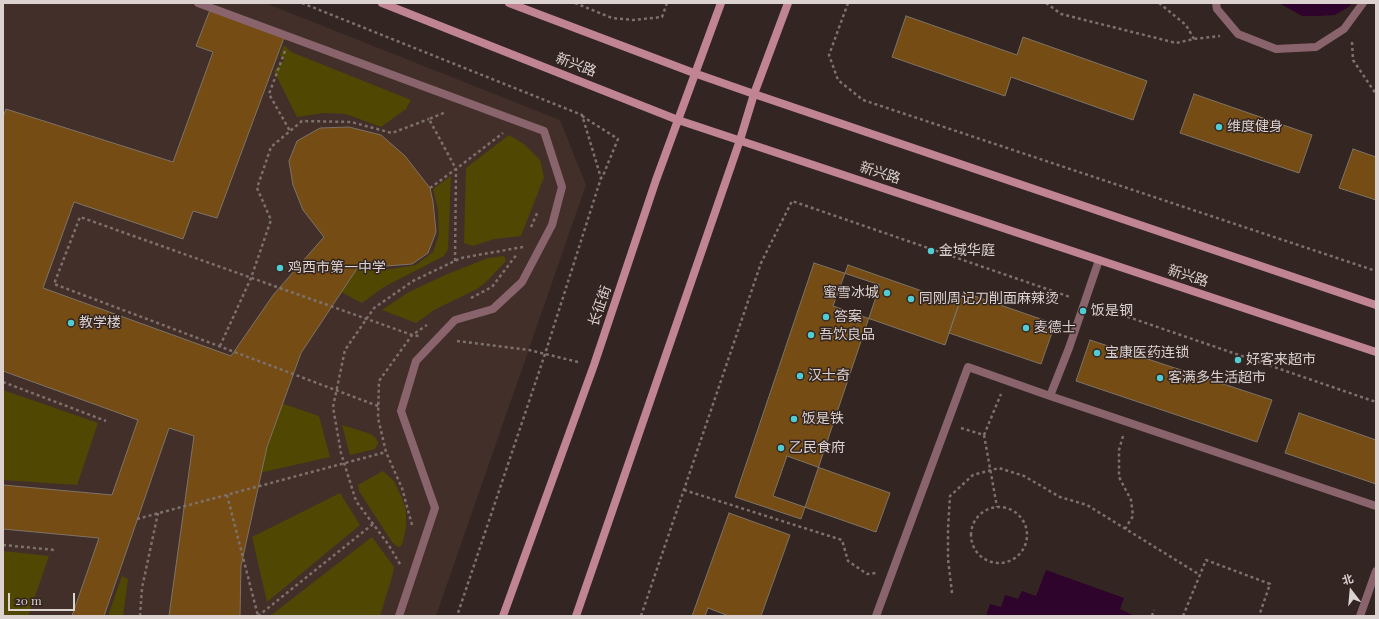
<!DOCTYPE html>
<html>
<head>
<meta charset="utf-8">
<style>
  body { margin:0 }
  #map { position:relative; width:1379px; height:619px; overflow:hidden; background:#332521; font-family:"Playfair Display","Noto Sans SC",serif }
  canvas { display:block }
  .frame { position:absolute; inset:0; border:4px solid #dcd2cf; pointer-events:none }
  .north { position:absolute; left:1331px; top:571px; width:40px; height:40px; -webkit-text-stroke:3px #332521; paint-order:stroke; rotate:344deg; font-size:11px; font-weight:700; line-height:16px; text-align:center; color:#dcd2cf }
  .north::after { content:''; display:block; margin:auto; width:14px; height:18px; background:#dcd2cf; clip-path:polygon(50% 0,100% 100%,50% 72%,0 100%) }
  .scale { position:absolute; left:8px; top:593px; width:67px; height:18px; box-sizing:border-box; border:2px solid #dcd2cf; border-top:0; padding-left:5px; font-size:12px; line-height:14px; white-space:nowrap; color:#dcd2cf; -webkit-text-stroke:3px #332521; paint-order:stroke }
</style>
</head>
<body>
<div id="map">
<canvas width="1379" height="619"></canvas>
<div class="frame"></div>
<div class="north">北</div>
<div class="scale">20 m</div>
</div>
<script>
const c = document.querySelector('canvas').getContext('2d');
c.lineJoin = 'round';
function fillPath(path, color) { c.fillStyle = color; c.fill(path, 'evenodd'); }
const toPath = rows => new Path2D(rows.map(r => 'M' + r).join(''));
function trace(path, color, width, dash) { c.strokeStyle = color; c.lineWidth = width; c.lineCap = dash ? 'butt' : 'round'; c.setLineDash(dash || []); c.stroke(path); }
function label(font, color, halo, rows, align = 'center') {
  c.font = font + ' "Playfair Display","Noto Sans SC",serif'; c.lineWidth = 3; c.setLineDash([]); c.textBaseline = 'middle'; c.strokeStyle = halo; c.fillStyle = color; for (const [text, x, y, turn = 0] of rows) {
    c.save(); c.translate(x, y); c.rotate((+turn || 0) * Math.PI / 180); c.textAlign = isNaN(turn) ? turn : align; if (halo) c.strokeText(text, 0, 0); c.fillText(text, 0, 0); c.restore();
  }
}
fillPath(toPath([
  [3,3,265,3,560,120,586,185,436,616,3,616]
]), '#422f29');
fillPath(toPath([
  [284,45,291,52,411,100,406,109,381,127,346,114,324,113,297,117,274,71,284,60,280,55],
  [509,135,524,144,540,160,544,177,521,236,494,239,473,246,464,243,466,168],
  [451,176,448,249,444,256,384,287,362,303,337,290,355,265,362,268,391,269,416,265,433,252,439,235,438,210,433,189],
  [504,256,506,261,486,282,477,289,434,310,416,323,382,310,409,292,445,275,488,258],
  [3,390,98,423,77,485,3,480],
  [281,403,319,416,330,457,259,473],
  [342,425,371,434,376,438,378,443,375,449,350,455],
  [383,471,394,481,402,498,406,510,406,527,403,542,401,546,398,547,392,542,359,491,358,485],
  [340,493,360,525,267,602,252,537],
  [372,537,394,567,392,577,380,616,270,616],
  [3,551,49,556,28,616,3,616],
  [122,576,128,579,123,616,108,616]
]), '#504802');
fillPath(toPath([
  [1279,3,1351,3,1350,6,1335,15,1318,16,1302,16],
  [1046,570,1124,598,1120,609,1135,616,1015,616,1011,615,1010,616,986,616,990,604,1001,607,1005,595,1018,599,1022,591,1036,596]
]), '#2f042c');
const building = toPath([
  [210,10,285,35,217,218,193,211,183,239,74,202,43,288,231,356,274,294,324,237,303,210,293,185,289,161,297,141,320,128,349,127,381,135,405,156,430,188,433,202,436,232,428,253,412,264,386,266,362,261,301,353,267,447,241,566,240,616,169,616,194,436,169,428,104,616,72,616,99,538,3,529,3,485,112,495,138,420,3,371,3,117,6,109,173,162,213,52,196,46,210,10],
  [906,16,1017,55,1023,37,1147,81,1133,120,1011,77,1005,96,892,57,906,16],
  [1194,94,1312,135,1299,173,1180,133,1194,94],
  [1353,149,1376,157,1376,200,1339,188,1353,149],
  [814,263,880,285,801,519,735,497,814,263],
  [848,265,959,304,945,345,833,306,848,265],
  [963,292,1055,324,1041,364,949,333,963,292],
  [1090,340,1272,400,1257,442,1076,381,1090,340],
  [1299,413,1376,440,1376,484,1285,453,1299,413],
  [787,456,890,493,876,532,773,496,787,456],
  [729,513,790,535,761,616,692,616,729,513],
  [708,608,729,616,705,616,708,608]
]);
fillPath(building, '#754c13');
trace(building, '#7e7367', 1);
trace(toPath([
  [302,3,582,115,601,178,545,354,457,616],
  [575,3,612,18,633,20,662,17,667,3],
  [848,3,829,55,838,80,863,100,1376,271],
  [1046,3,1061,14,1176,43,1194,39,1220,36],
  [1159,3,1186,25,1194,39],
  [1352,42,1353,60,1376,94],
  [285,51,269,94,290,131],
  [582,116,618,139,602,178],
  [430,188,456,169,429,119,446,112],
  [531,227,538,211],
  [455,261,456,169,503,133],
  [471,298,492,287,517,254],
  [1099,307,1376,402],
  [457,341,529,350,578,362],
  [220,346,251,278,271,220,257,188,271,147,302,121,351,122,392,133,429,119],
  [3,382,106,421],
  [378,406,54,284,80,217,412,335,419,336],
  [961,428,984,435,1001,394],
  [984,435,997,507],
  [1123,436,1119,450,1119,477,1131,500,1133,516,1125,529],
  [684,490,842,540,848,561,867,574,876,573],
  [227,495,258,616],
  '971 535a28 28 0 1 1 56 0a28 28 0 1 1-56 0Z',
  [137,519,386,452],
  [412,525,402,488,386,452,378,418,379,381,412,335,427,325],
  [3,545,55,550],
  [400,564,388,544,356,501,341,453,333,407,345,350,374,308,413,281,461,258,523,247],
  [952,593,948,559,948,529,950,496,973,475,999,468,1024,476,1060,497,1087,505,1200,575],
  [140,616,142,588,158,513],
  [258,616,373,524],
  [641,616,761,263,792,201,1070,297],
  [1152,616,1154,610],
  [1183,616,1206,560,1270,584,1259,616]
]), '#7d716d', 2.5, [3, 3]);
trace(toPath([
  [1216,3,1217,9,1238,34,1276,49,1316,47,1344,29,1363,3],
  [1050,396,1376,506],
  [876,616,968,367,1050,396,1069,348,1099,260],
  [1360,616,1376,571]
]), '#89646c', 8);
trace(toPath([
  [198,3,544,131,562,187,552,225,522,282,493,309,455,320,416,361,401,411,435,508,399,616]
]), '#89646c', 8);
trace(toPath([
  [382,3,678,120,1376,352],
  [509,3,694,73,754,94,1376,305],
  [503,616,594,365,656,180,721,3],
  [576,616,740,140,754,94,788,3]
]), '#c08492', 8);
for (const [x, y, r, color] of [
  [1219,127,4,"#51ccd3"],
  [931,251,4,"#51ccd3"],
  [280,268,4,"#51ccd3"],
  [887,293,4,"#51ccd3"],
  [911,299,4,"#51ccd3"],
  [1083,311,4,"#51ccd3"],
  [826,317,4,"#51ccd3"],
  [71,323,4,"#51ccd3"],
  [1026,328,4,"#51ccd3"],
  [811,335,4,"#51ccd3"],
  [1097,353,4,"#51ccd3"],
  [1238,360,4,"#51ccd3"],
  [800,376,4,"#51ccd3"],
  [1160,378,4,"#51ccd3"],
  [794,419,4,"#51ccd3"],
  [781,448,4,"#51ccd3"]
]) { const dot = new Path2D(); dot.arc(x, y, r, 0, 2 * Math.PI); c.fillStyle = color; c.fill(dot); trace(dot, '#332521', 1.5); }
label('14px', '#dcd2cf', '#332521', [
  ["新兴路",576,65,21],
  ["新兴路",880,173,18],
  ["新兴路",1188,276,18],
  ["长征街",600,306,-71]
]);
label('14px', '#dcd2cf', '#332521', [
  ["维度健身",1227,127],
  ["金域华庭",939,251],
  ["鸡西市第一中学",288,268],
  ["蜜雪冰城",879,293,"right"],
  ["同刚周记刀削面麻辣烫",919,299],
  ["饭是钢",1091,311],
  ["答案",834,317],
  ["教学楼",79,323],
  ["麦德士",1034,328],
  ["吾饮良品",819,335],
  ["宝康医药连锁",1105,353],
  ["好客来超市",1246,360],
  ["汉士奇",808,376],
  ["客满多生活超市",1168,378],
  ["饭是铁",802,419],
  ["乙民食府",789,448]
], 'left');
</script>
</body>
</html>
